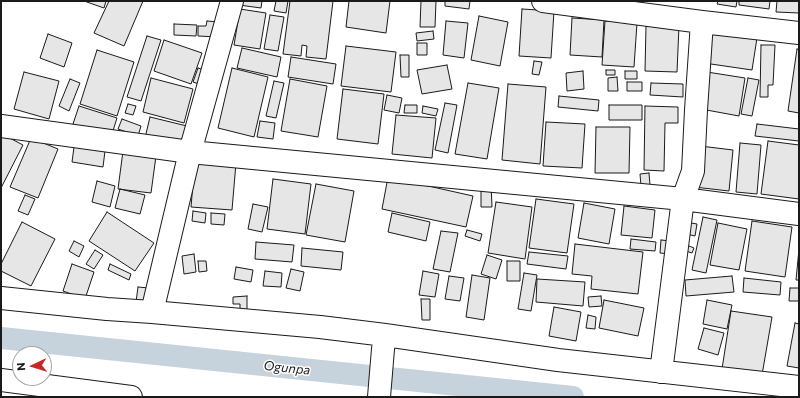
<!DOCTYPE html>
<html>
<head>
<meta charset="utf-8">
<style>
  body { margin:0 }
  #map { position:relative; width:800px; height:398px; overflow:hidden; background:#fff; font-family:Commissioner,sans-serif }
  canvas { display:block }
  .frame { position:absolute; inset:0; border:2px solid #1a1a1a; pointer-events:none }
  .north { position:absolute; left:12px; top:346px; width:40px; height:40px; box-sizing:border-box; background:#fff; border:1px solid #a3a3a3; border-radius:50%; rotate:266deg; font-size:11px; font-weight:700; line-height:16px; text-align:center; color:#1a1a1a }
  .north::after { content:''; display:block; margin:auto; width:14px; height:18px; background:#c62828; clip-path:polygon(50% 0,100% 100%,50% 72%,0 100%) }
</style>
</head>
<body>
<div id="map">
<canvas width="800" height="398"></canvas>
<div class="frame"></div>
<div class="north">N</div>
</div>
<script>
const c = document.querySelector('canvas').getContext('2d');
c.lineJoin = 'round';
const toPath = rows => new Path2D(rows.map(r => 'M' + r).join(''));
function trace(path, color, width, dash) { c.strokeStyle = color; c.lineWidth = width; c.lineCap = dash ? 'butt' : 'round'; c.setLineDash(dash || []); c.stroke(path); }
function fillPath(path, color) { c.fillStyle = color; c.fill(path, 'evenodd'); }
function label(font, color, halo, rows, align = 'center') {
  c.font = font + ' Commissioner,sans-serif'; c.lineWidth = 3; c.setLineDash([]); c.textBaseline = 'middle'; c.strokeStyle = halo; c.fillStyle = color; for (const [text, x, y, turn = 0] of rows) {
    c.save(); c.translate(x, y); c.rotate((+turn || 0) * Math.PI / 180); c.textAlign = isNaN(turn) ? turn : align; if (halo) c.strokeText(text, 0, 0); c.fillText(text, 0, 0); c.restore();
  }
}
trace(toPath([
  [1,338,573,397]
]), '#c6d2dc', 22);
const building = toPath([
  [84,1,106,1,104,8,84,1],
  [109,1,143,1,124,46,94,33,109,1],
  [239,1,262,1,261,8,239,5,239,1],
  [276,1,288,1,286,13,274,11,276,1],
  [290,1,333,1,326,59,306,57,307,46,302,45,301,56,283,54,290,1],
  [349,1,390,1,386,33,346,27,349,1],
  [421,1,436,1,435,27,420,27,421,1],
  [445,1,470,1,469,9,445,6,445,1],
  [718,1,737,1,736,7,717,4,718,1],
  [739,1,770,1,769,9,739,5,739,1],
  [777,1,799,1,799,13,776,12,777,1],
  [240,9,266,13,260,49,234,45,240,9],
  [522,9,554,11,551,58,519,56,522,9],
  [270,15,284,17,278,51,264,49,270,15],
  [479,16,508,22,500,66,471,60,479,16],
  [572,18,604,20,602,57,570,55,572,18],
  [207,21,219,22,218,37,198,36,198,26,206,26,207,21],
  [446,21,468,23,464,58,443,55,446,21],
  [605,21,637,23,634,67,602,65,605,21],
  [174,24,197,25,196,36,174,35,174,24],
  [646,26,679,26,677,72,645,71,646,26],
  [709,30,757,38,752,70,704,63,709,30],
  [433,31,434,39,417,41,416,33,433,31],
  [48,34,72,43,64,67,40,58,48,34],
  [147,36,161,40,141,101,127,97,147,36],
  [164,40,202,53,191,84,154,71,164,40],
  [417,43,427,43,427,55,417,55,417,43],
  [761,45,775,45,773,85,768,85,768,97,760,97,761,45],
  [346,46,396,52,391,92,341,86,346,46],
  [242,48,281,57,277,77,237,68,242,48],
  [797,49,799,50,799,113,788,111,797,49],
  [97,50,134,62,117,116,80,104,97,50],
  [400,55,409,55,409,77,401,77,400,55],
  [291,57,336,64,333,84,288,77,291,57],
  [534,61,542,62,539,75,532,74,534,61],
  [447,65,452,89,422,94,417,70,447,65],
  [198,68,207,71,202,85,193,82,198,68],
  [232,68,268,77,254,137,218,128,232,68],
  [606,70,615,70,615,75,606,75,606,70],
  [583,71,584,89,567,91,566,73,583,71],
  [625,71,637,71,637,79,625,79,625,71],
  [24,72,59,81,49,119,14,109,24,72],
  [707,72,745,78,739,116,701,109,707,72],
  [617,77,618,91,608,91,608,78,617,77],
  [151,78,193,89,184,123,143,112,151,78],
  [748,78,759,80,752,116,741,114,748,78],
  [70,79,80,83,69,111,59,106,70,79],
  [290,79,327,86,318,137,281,131,290,79],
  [274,81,284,83,276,118,266,116,274,81],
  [627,82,642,82,642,91,627,91,627,82],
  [468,83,499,88,487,159,455,154,468,83],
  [651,83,683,84,683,97,650,95,651,83],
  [508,84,546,87,540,164,502,160,508,84],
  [343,89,384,94,378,144,337,139,343,89],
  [387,95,402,98,399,113,384,110,387,95],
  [559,96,599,100,598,111,558,107,559,96],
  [445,103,457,105,448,153,435,150,445,103],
  [128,104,136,106,133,115,125,113,128,104],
  [405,105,417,105,417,113,404,113,405,105],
  [609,105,642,105,642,120,609,120,609,105],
  [79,106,117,118,111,137,73,124,79,106],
  [423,106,438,109,436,116,422,113,423,106],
  [645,106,678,107,678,123,665,123,664,171,644,170,645,106],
  [396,115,436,118,432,158,392,154,396,115],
  [150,117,191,127,186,148,145,138,150,117],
  [122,119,141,126,138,136,118,129,122,119],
  [260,121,275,123,273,139,257,137,260,121],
  [546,122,585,124,582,168,543,166,546,122],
  [757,124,799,129,799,141,755,136,757,124],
  [596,127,630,127,629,173,595,173,596,127],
  [2,134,23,145,1,188,1,136,2,134],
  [31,138,58,149,38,198,10,187,31,138],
  [768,141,799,145,799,199,761,194,768,141],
  [740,143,761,145,757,194,736,192,740,143],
  [700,146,733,150,729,191,694,187,700,146],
  [74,147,105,151,103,167,72,162,74,147],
  [123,151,156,156,151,193,118,189,123,151],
  [195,160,236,163,232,210,191,207,195,160],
  [649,173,650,185,641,186,640,174,649,173],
  [388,177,473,196,466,227,382,209,388,177],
  [273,179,311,184,305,234,267,229,273,179],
  [97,181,115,186,110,207,92,202,97,181],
  [316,184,354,191,345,242,306,235,316,184],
  [481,184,491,184,492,207,481,207,481,184],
  [120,189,145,195,140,214,115,208,120,189],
  [25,195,35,199,28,215,18,211,25,195],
  [536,199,574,204,567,253,529,248,536,199],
  [496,202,532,207,525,259,488,253,496,202],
  [584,203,615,209,609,244,578,238,584,203],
  [253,204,268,207,262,232,248,229,253,204],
  [624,206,655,210,652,238,621,235,624,206],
  [193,211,206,213,205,223,192,221,193,211],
  [107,212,154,243,135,271,89,241,107,212],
  [211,213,225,214,224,225,211,224,211,213],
  [392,213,430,222,426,241,388,232,392,213],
  [703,217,717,220,706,273,692,270,703,217],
  [752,221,792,227,785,277,745,271,752,221],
  [22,222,55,239,31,286,1,271,1,264,22,222],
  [685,222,697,224,695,236,682,233,685,222],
  [718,223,747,229,739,270,710,265,718,223],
  [467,230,482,234,480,241,465,236,467,230],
  [441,231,458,233,450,272,433,269,441,231],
  [631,239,656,242,655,251,630,249,631,239],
  [661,240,671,241,670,254,660,253,661,240],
  [74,241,84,246,79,257,69,251,74,241],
  [256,242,294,245,292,262,255,259,256,242],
  [682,243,694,248,692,253,680,249,682,243],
  [575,244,643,252,638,294,591,289,592,276,572,274,575,244],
  [302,248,343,252,341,270,301,266,302,248],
  [799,249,799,280,796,280,799,249],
  [95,250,103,255,94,269,86,264,95,250],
  [529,252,568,256,566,269,527,264,529,252],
  [194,254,196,272,184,274,182,256,194,254],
  [487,255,502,260,496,279,481,274,487,255],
  [198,261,206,261,207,271,199,272,198,261],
  [507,261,520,261,520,281,507,281,507,261],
  [72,264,94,272,85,299,63,291,72,264],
  [110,264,131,274,129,280,108,270,110,264],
  [236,267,253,270,251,282,234,279,236,267],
  [291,269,304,272,300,291,286,288,291,269],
  [265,271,282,273,281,287,263,286,265,271],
  [423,271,439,274,435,297,419,295,423,271],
  [524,273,537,275,531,311,518,309,524,273],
  [472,275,490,278,484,320,466,317,472,275],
  [449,276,464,278,460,301,445,299,449,276],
  [732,276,734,292,686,296,685,280,732,276],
  [744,278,781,282,780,295,743,292,744,278],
  [537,279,585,282,583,306,536,302,537,279],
  [138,287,149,288,147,304,136,302,138,287],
  [790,288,799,288,799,301,789,301,790,288],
  [247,296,247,312,240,312,240,304,233,304,233,297,247,296],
  [601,296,602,306,589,307,588,297,601,296],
  [421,299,430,299,430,320,422,320,421,299],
  [604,300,644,308,638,336,599,328,604,300],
  [707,300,732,305,727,329,703,324,707,300],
  [554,307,581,312,576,341,549,336,554,307],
  [731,311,772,317,762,375,722,369,731,311],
  [588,315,596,317,595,329,586,328,588,315],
  [795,323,799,324,799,368,787,366,795,323],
  [704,328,724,333,718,355,698,349,704,328]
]);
fillPath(building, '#e6e6e6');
trace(building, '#1a1a1a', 1);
const minor = toPath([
  [543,1,702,22,799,33],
  [1,126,190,152,683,199,799,214],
  [1,298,107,309,152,312,320,327,385,335,558,360,799,387],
  [152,312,190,152,232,1],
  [661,372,683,199,693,171,696,110,702,22],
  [1,380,131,397],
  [379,397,383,349,385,335]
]);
trace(minor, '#1a1a1a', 24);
trace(minor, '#fff', 22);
label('italic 13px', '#1a1a1a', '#fff', [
  ["Ogunpa",287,368,6]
]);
</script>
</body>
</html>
